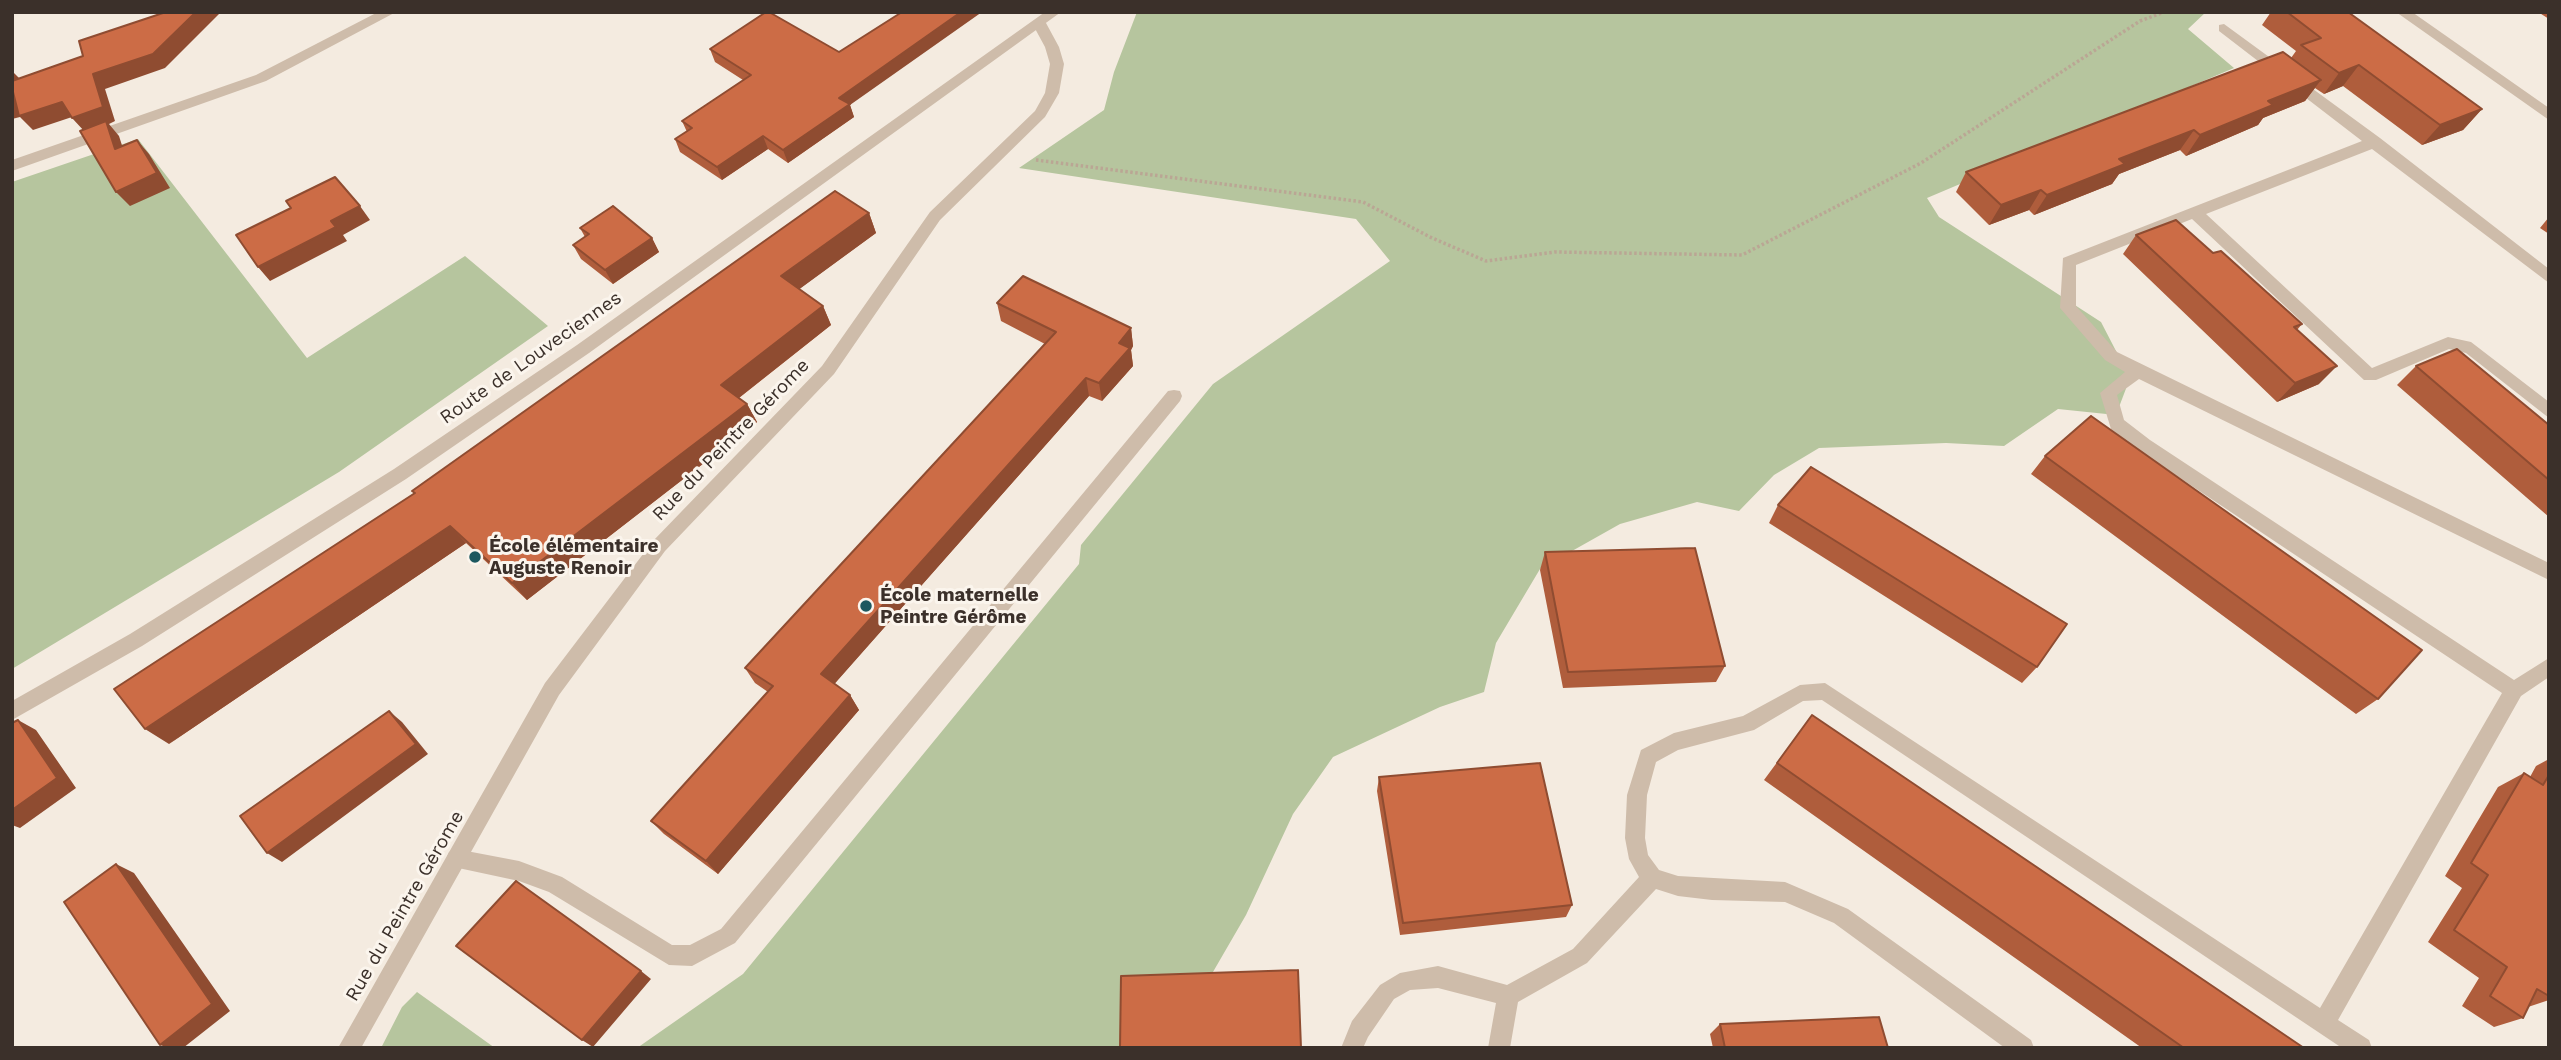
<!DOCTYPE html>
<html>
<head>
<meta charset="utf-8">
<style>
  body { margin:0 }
  #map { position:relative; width:2561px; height:1060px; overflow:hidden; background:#f4ebe0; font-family:"Work Sans",sans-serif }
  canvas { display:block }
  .frame { position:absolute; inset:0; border:14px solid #3b302a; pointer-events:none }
</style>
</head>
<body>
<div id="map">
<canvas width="2561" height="1060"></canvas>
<div class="frame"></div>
</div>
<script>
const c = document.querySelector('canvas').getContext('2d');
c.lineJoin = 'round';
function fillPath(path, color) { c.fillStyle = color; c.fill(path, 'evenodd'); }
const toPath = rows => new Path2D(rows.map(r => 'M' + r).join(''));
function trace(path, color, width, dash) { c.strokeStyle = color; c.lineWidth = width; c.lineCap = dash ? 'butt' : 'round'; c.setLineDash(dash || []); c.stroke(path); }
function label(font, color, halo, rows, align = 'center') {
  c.font = font + ' "Work Sans",sans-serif'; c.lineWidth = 6; c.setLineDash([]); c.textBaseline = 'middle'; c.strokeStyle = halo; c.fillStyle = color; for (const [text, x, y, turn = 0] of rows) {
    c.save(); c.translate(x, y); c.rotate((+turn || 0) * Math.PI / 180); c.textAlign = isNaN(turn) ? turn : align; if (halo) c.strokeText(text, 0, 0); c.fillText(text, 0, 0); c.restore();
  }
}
fillPath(toPath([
  [1137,12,2206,12,2188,29,2234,68,1927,198,1939,217,2101,322,2130,378,2116,415,2058,409,2004,446,1946,443,1819,448,1774,475,1739,511,1697,502,1620,524,1540,569,1496,643,1484,692,1440,707,1333,757,1293,814,1246,915,1206,984,1124,1048,637,1048,743,974,1079,564,1081,545,1213,384,1390,261,1356,219,1019,168,1104,110,1114,72],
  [138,139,307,358,465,256,548,326,339,472,12,669,12,182],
  [417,992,495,1048,381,1048,402,1007]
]), '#b6c59e');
trace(toPath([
  [1036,160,1363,202,1432,238,1486,261,1555,252,1742,255,1921,163,2140,21,2164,12]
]), '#baa694', 3.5, [2.5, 2.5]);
fillPath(toPath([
  [2224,24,2380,138,2549,269,2549,283,2372,149,2206,214,2372,368,2448,337,2471,342,2549,402,2549,418,2466,353,2449,349,2376,380,2364,380,2192,219,2076,265,2076,306,2117,352,2549,563,2549,580,2139,379,2117,395,2124,420,2150,440,2514,680,2549,658,2549,677,2521,696,2338,1020,2369,1040,2372,1048,2342,1048,1822,700,1803,701,1754,730,1678,750,1656,762,1647,795,1645,838,1648,855,1659,870,1678,876,1785,882,1848,909,2031,1040,2034,1048,2005,1048,1834,923,1785,902,1712,900,1678,896,1656,889,1587,963,1518,1002,1510,1048,1488,1048,1496,1003,1438,988,1410,990,1394,999,1368,1037,1363,1048,1341,1048,1352,1021,1380,985,1400,973,1438,966,1507,985,1573,949,1639,877,1629,859,1625,838,1627,795,1641,750,1674,733,1743,716,1800,685,1825,683,2320,1008,2502,693,2138,450,2111,429,2100,393,2125,372,2105,360,2060,308,2063,258,2362,141,2219,31,2219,25,2224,24],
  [1174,390,1180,391,1182,396,1180,401,735,943,692,966,669,965,549,892,519,881,449,866,446,859,449,852,456,849,519,861,562,877,672,945,690,945,721,929,1168,391,1174,390]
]), '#cebcaa');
fillPath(toPath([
  [378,12,396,12,266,81,12,171,12,160,256,75,378,12],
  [2396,12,2412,12,2549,108,2549,120,2396,12],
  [1039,19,1046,23,1059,47,1064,64,1059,93,1045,117,940,220,834,374,665,551,559,695,361,1048,338,1048,545,683,653,541,822,366,930,212,1035,111,1045,93,1050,64,1045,47,1032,23,1039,19]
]), '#cebcaa');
fillPath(toPath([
  [1045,12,1061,12,589,353,406,479,142,646,12,720,12,701,130,634,394,469,577,345,1045,12]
]), '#cebcaa');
fillPath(toPath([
  [2271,12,2348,12,2482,109,2463,130,2422,145,2343,86,2324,94,2315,88,2305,101,2263,118,2258,125,2186,156,2180,150,2119,174,2112,184,2034,215,2029,210,1989,225,1956,192,1966,172,2291,58,2296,51,2262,25],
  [2538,12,2549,12,2549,19],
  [710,49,850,105,854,117,788,163,768,149,722,180,680,152,675,139,687,132,682,121,743,80,715,62],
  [869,213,876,233,799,289,823,306,831,325,739,398,747,404,757,422,527,600,466,543,169,744],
  [2549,217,2549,234,2540,228],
  [580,228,652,238,659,252,613,284,581,259,573,245,585,237],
  [2136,235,2213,253,2302,324,2297,330,2319,384,2277,402,2123,254],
  [997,303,1131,328,1133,346,1131,350,1133,366,1102,401,1089,396,834,684,850,695,859,710,718,874,664,834,651,821,768,692,755,683,745,668,1045,344,1001,321],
  [2416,366,2549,425,2549,517,2397,385],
  [2045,456,2378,699,2356,714,2031,474],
  [1778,505,2037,667,2022,683,1769,523],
  [1545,552,1725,666,1716,682,1563,688,1540,570],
  [1812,715,2304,1048,2142,1048,1764,780],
  [2549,759,2549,1000,2528,1007,2523,1018,2494,1027,2462,1006,2479,978,2428,942,2462,888,2445,876,2498,787,2524,773,2530,777,2536,766],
  [1379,777,1572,905,1566,917,1400,935,1377,791],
  [1720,1024,1888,1048,1713,1048,1710,1034]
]), '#af5d3c');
fillPath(toPath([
  [196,12,221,12,165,68,105,89,115,121,109,124,119,136,128,164,115,149,85,132,72,118,93,74],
  [961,12,982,12,850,105,854,117,788,163,783,150,839,98],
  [2359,65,2343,86,2324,94,2339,73],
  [12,71,20,79,62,102,75,116,33,130,20,117,12,119],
  [2321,80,2305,101,2263,118,2258,125,2186,156,2200,135,2268,101],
  [2482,109,2463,130,2422,145,2440,125],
  [2194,130,2180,150,2119,174,2112,184,2034,215,2047,195,2119,159],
  [763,136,768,149,722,180,717,167],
  [137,140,149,154,170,188,130,206,116,192],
  [2041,190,2029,210,1989,225,2001,205],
  [360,206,370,220,343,235,347,241,270,281,258,267,331,221],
  [869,213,876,233,790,296,781,276],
  [652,238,659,252,613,284,605,270],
  [823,306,831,325,731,404,721,385],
  [1131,328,1133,346,1131,350,1133,366,1102,401,1099,383,1119,343],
  [2337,366,2319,384,2277,402,2295,383],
  [1086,378,1089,396,830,689,821,674],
  [747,404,757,422,527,600,512,583],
  [450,526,466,543,169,744,145,729],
  [850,695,859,710,718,874,706,861],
  [389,711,402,722,428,754,282,862,267,853],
  [18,720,36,730,76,788,20,828,12,825],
  [116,864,134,873,230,1011,183,1048,169,1048,160,1045],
  [641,971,651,979,593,1047,582,1040]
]), '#8f4c31');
const building = toPath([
  [166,12,196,12,153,54,93,74,103,107,72,118,62,102,19,116,12,88,12,81,83,56,79,41,166,12],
  [766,12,769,12,839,52,902,12,961,12,839,98,850,104,783,150,763,136,717,167,675,139,692,128,682,121,751,75,710,49,766,12],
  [2287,12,2348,12,2482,109,2440,125,2359,65,2339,73,2301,45,2321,38,2287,12],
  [2283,52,2321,80,2268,101,2273,105,2200,135,2194,130,2119,159,2125,164,2047,195,2041,190,2001,205,1966,172,2283,52],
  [12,88,15,100,12,101,12,88],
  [106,121,115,149,137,140,157,173,116,192,80,131,106,121],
  [335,177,360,206,331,221,336,227,258,267,236,235,291,208,286,201,335,177],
  [835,191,869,213,781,276,823,306,721,385,747,404,512,583,450,526,145,729,114,689,415,493,412,491,835,191],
  [613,206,652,238,605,270,573,245,589,234,580,228,613,206],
  [2176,220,2213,253,2221,251,2302,324,2294,327,2337,366,2295,383,2136,235,2176,220],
  [1023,276,1131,328,1119,343,1130,348,1099,383,1086,378,821,674,850,695,706,861,651,821,773,686,745,668,1056,332,997,303,1023,276],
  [2457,349,2549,425,2549,480,2416,366,2457,349],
  [2091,416,2422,650,2378,699,2045,456,2091,416],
  [1811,467,2067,624,2037,667,1778,505,1811,467],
  [1695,548,1725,666,1568,672,1545,552,1695,548],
  [389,711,416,744,267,853,240,816,389,711],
  [1812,715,2304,1048,2184,1048,1777,763,1812,715],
  [18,720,57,778,12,810,12,723,18,720],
  [1540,763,1572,905,1403,923,1379,777,1540,763],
  [2524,773,2543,785,2549,775,2549,996,2537,989,2523,1018,2490,996,2507,967,2454,930,2488,875,2471,863,2524,773],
  [116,864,212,1004,160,1045,64,902,116,864],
  [516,881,641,971,582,1040,456,946,516,881],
  [1298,970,1301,1048,1120,1048,1121,976,1298,970],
  [1879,1017,1888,1048,1725,1048,1720,1024,1879,1017]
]);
fillPath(building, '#cc6c46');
trace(building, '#8f4c31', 2);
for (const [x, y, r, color] of [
  [475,557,7,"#1d585f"],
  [866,606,7,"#1d585f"]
]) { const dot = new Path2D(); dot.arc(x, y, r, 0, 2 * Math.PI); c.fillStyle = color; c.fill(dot); trace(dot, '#fbf5ed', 2.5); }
label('19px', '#3b302a', '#fbf5ed', [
  ["Route de Louveciennes",531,358,-35],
  ["Rue du Peintre Gérome",731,440,-46],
  ["Rue du Peintre Gérome",405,906,-60]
]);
label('bold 19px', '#3b302a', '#fbf5ed', [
  ["École élémentaire",489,546],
  ["Auguste Renoir",489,568],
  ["École maternelle",880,595],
  ["Peintre Gérôme",880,617]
], 'left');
</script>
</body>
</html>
